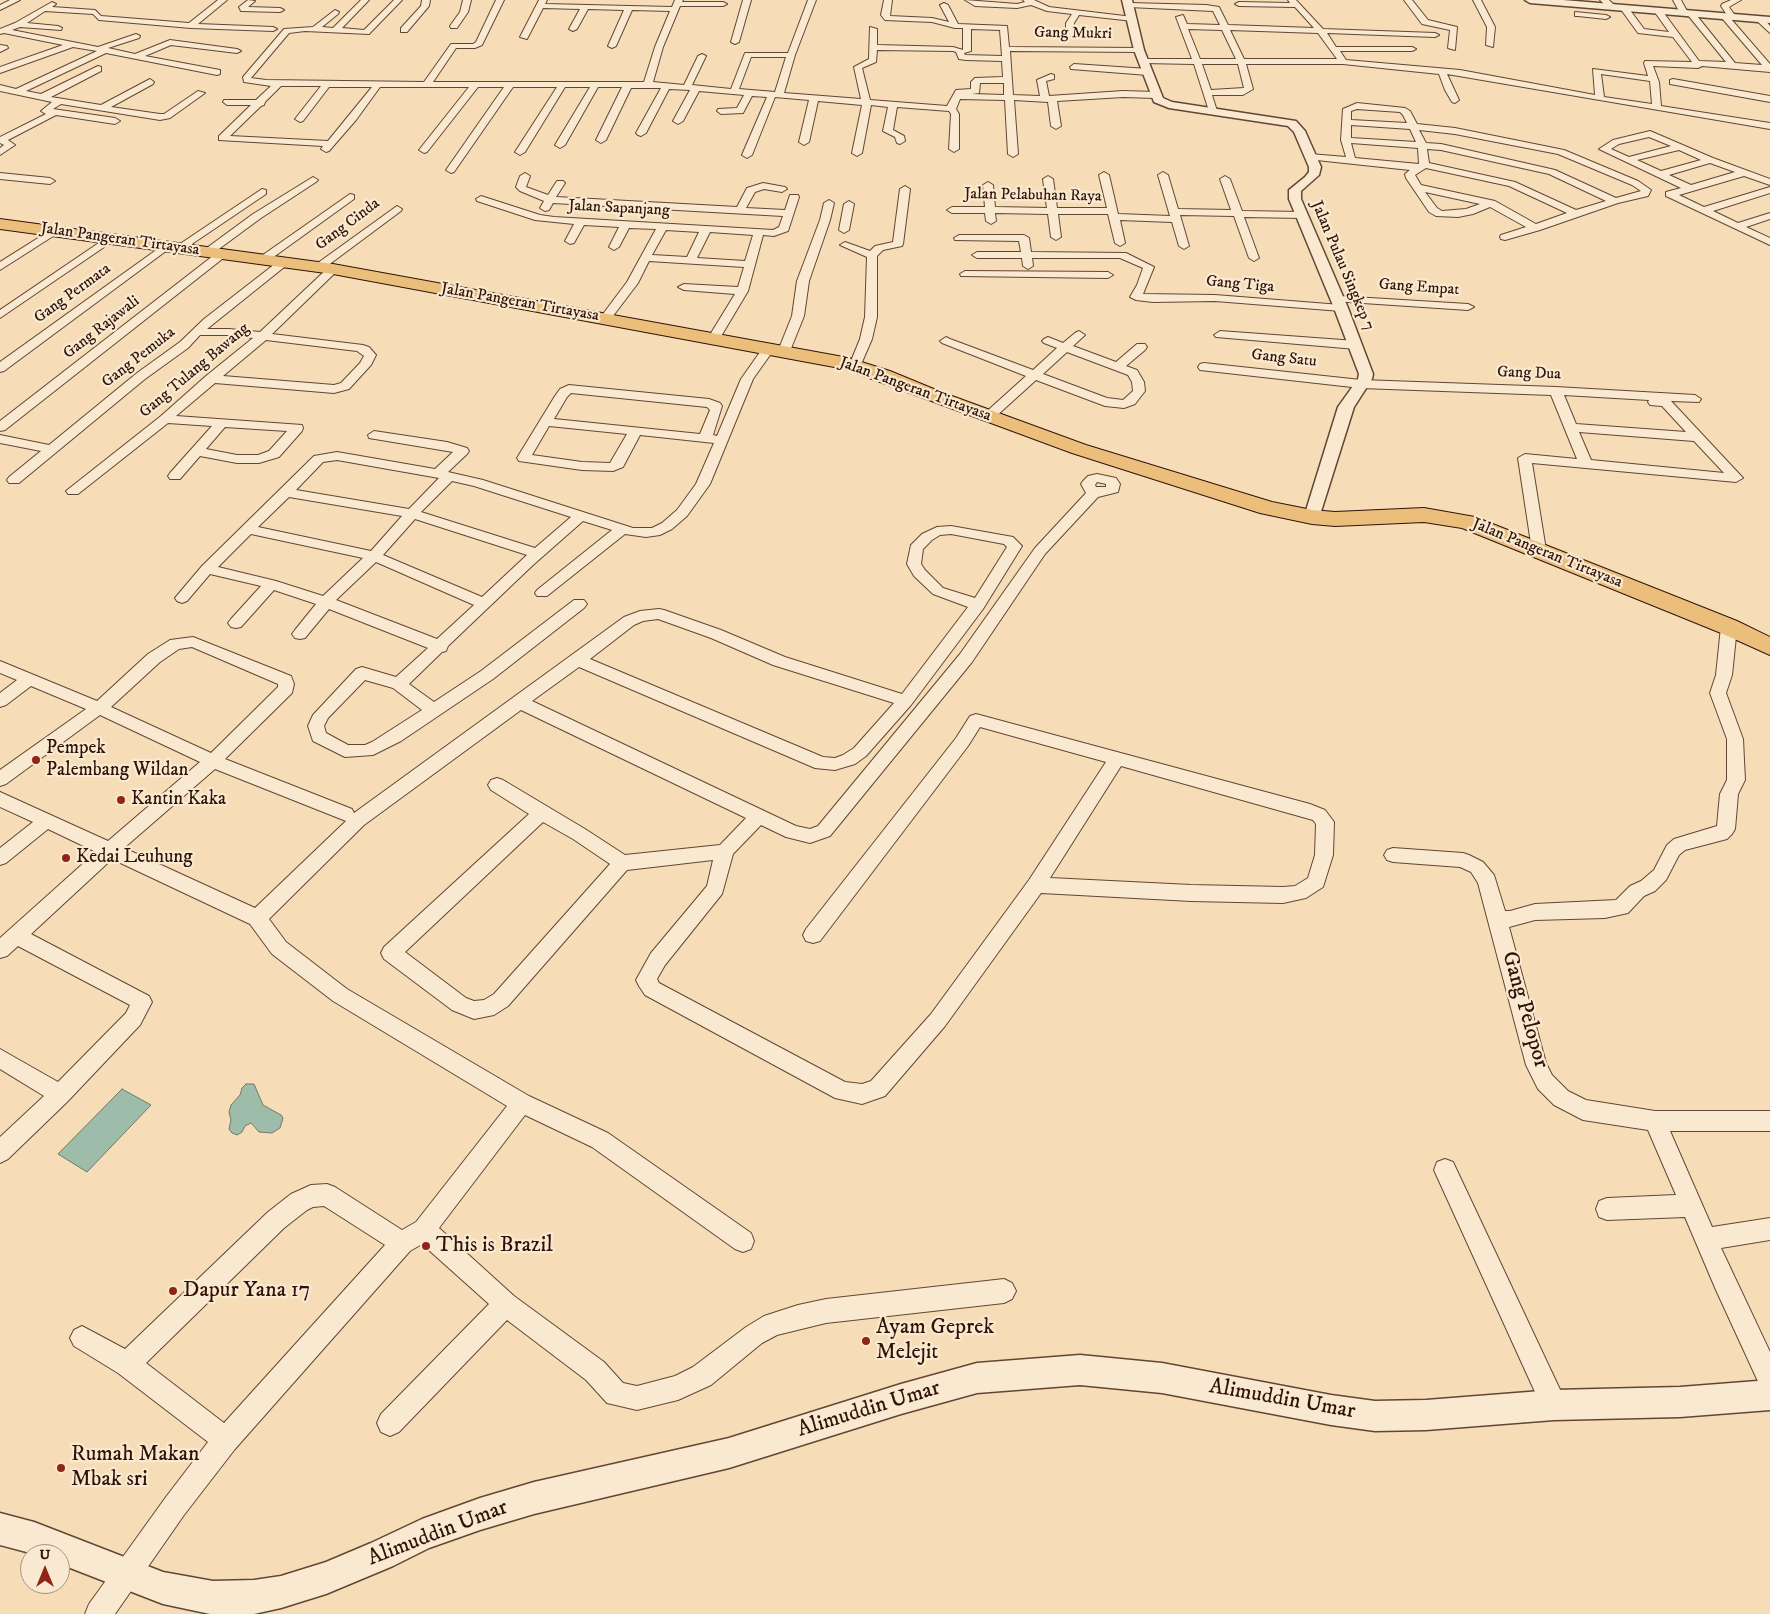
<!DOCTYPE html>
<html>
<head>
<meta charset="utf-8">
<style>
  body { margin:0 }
  #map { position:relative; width:1770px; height:1614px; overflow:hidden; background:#f6ddb7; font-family:"IM FELL DW Pica",serif }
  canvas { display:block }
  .north { position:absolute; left:20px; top:1544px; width:50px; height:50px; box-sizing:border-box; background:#f9e9d0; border:1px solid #a99380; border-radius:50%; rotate:0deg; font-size:14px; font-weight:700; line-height:20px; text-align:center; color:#301308 }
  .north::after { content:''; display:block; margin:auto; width:18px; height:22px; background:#8f2418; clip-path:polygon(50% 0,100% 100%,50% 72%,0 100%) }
</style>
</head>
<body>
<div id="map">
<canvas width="1770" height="1614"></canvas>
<div class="north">U</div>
</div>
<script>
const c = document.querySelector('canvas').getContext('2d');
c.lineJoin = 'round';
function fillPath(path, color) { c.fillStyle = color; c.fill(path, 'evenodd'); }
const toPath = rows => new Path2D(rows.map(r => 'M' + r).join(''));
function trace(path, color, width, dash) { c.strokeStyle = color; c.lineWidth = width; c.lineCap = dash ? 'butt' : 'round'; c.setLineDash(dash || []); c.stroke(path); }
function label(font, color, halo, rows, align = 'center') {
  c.font = font + ' "IM FELL DW Pica",serif'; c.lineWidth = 4.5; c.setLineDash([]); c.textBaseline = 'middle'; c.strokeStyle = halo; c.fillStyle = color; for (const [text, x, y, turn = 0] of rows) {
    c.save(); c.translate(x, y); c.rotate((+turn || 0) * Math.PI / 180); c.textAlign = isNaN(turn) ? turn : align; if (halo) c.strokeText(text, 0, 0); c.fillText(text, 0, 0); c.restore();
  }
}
const water = toPath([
  [246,1084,254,1084,263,1105,281,1115,283,1118,280,1128,272,1133,259,1132,251,1123,245,1126,242,1132,237,1135,232,1133,229,1129,231,1120,229,1112,231,1105,240,1095,242,1088,246,1084],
  [122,1089,151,1105,87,1172,58,1154,122,1089]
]);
fillPath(water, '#9dbcaa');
trace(water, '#717869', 1);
const minor = toPath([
  [10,0,20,0,0,10,0,5,10,0],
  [218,0,227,0,198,24,273,27,277,29,273,31,191,28,99,20,93,14,45,11,27,23,58,26,62,28,61,30,20,27,12,30,98,47,136,34,140,36,139,38,108,48,135,54,170,40,237,49,241,51,237,53,171,45,145,56,220,70,220,74,217,75,106,53,26,91,41,94,98,66,101,67,101,71,51,97,101,105,150,79,154,82,153,84,111,107,160,114,164,114,198,91,205,93,170,118,160,120,61,104,53,109,115,118,120,121,115,124,56,115,8,140,15,145,0,155,0,148,4,145,0,143,0,137,46,114,41,111,52,102,0,91,0,85,16,89,97,51,73,47,0,73,0,67,63,45,4,33,0,34,0,29,15,23,52,2,56,4,52,7,95,10,101,16,189,23,218,0],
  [248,0,255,1,248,7,280,8,284,10,280,12,241,11,239,7,248,0],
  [361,0,369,0,342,28,364,30,394,0,402,0,369,34,305,31,289,33,251,78,266,80,424,82,451,44,473,44,476,42,496,0,504,0,482,45,475,48,456,48,433,82,644,82,655,47,670,11,632,10,616,46,612,48,608,46,624,10,588,9,577,29,573,31,569,29,580,9,543,8,527,39,520,37,539,0,547,0,545,4,672,7,675,0,683,0,682,2,723,2,727,4,723,6,680,6,663,47,653,82,684,85,698,56,702,54,706,56,692,85,731,89,745,53,788,53,808,0,816,0,795,55,784,93,861,99,854,67,869,59,870,27,877,29,877,45,953,47,963,50,963,28,955,28,932,22,885,20,881,15,884,0,892,0,890,16,932,18,949,22,940,5,944,3,948,5,958,24,1007,26,1009,47,1139,48,1143,50,1139,52,1010,51,1013,95,1040,96,1037,80,1051,74,1054,75,1054,79,1046,81,1049,96,1123,91,1156,92,1160,95,1156,98,1123,97,1057,101,1061,126,1056,129,1051,126,1048,102,1014,100,1018,154,1013,157,1008,154,1005,100,960,99,956,109,959,114,959,149,954,152,949,149,951,114,949,111,897,107,893,130,904,136,905,141,900,144,897,143,895,137,883,131,888,107,871,105,862,153,857,156,852,153,862,105,818,101,809,142,804,145,799,142,809,100,775,97,752,155,747,158,742,155,767,97,752,96,743,113,721,114,717,111,718,109,737,108,744,95,699,91,683,121,678,124,673,121,690,90,669,89,646,133,641,136,638,135,636,133,661,88,631,88,606,140,601,143,596,140,622,87,598,87,565,145,560,148,555,145,590,87,565,87,525,152,520,155,515,152,557,87,513,87,454,172,451,173,446,170,504,87,478,87,427,152,424,153,419,150,469,87,380,87,356,120,329,151,326,152,321,149,323,146,219,140,219,136,251,105,227,105,223,102,224,100,256,100,271,86,244,82,243,77,284,29,313,27,335,10,339,12,338,14,322,27,333,28,361,0],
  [971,29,1000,30,1002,56,965,55,964,53,971,51,971,29],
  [877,50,953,51,956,52,959,59,966,60,1002,61,1003,77,975,78,971,82,971,89,956,90,947,106,870,100,862,68,876,62,877,50],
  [751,57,786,57,775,92,739,89,751,57],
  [980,83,1004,83,1004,95,972,94,979,93,980,83],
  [281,86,321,86,295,119,300,122,303,121,329,87,372,87,328,141,230,136,261,106,264,105,265,102,281,86],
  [422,0,430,0,429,6,407,32,401,32,401,28,421,6,422,0],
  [463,0,471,0,468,12,457,28,451,28,450,26,460,12,463,0],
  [743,0,751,0,739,42,735,44,731,42,743,0],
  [965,0,1017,4,1025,2,1023,0,1034,0,1049,7,1133,17,1137,19,1133,21,1079,15,1074,23,1074,35,1070,37,1066,35,1066,23,1072,14,1047,11,1031,5,1017,8,975,6,965,0],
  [1288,0,1296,0,1323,29,1435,33,1439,35,1435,37,1327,33,1336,47,1412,47,1416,49,1412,51,1340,51,1346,60,1460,70,1595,95,1593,69,1648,76,1644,63,1645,61,1692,62,1673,37,1638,33,1620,8,1624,6,1627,6,1644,29,1669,32,1654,11,1661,9,1699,61,1726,62,1687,14,1681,15,1673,0,1681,0,1687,11,1693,11,1735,63,1762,65,1721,17,1727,15,1721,6,1722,4,1731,0,1741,0,1729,7,1736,17,1731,19,1770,64,1770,72,1702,66,1698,68,1653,66,1659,82,1661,106,1770,123,1770,129,1447,74,1459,100,1455,103,1452,102,1445,90,1439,74,1343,64,1246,64,1253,89,1243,95,1212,95,1217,111,1213,114,1209,111,1194,64,1143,63,1139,61,1143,59,1192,59,1176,17,1183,15,1187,24,1220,25,1213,11,1129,7,1125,5,1129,3,1206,5,1219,7,1228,25,1314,28,1295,7,1239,6,1235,4,1239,2,1290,3,1288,0],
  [1188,29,1222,30,1236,59,1200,59,1188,29],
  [1230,30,1318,33,1337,59,1244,59,1230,30],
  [1202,64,1238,64,1244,88,1211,90,1202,64],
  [1601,74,1650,81,1652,104,1604,97,1601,74],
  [1404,0,1412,0,1428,20,1457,27,1455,50,1448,48,1450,30,1422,24,1404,0],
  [1473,0,1481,0,1495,27,1493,47,1486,45,1487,27,1473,0],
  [1600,0,1609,0,1616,7,1609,9,1600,0],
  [1575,12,1606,15,1610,17,1606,19,1578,16,1575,16,1575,12],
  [1757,17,1763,17,1770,26,1770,33,1757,21,1757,17],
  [0,45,7,46,8,48,0,52,0,45],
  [1074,64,1148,69,1152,72,1148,75,1071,69,1070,67,1074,64],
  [1673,79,1770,96,1770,102,1670,84,1670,80,1673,79],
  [1357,103,1405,108,1410,111,1417,124,1455,128,1564,150,1638,181,1651,190,1648,196,1618,203,1540,230,1505,240,1501,239,1500,237,1501,235,1526,227,1490,207,1473,214,1458,217,1436,216,1429,212,1406,178,1405,174,1410,170,1307,159,1307,155,1310,154,1346,157,1341,140,1343,109,1357,103],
  [1357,109,1400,112,1403,115,1407,123,1351,120,1351,111,1357,109],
  [1351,125,1410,129,1416,142,1351,138,1351,125],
  [1419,130,1455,134,1558,154,1632,185,1641,191,1616,198,1555,170,1441,144,1426,143,1419,130],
  [1351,143,1418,148,1419,164,1355,158,1351,143],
  [1427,149,1441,150,1549,174,1606,201,1576,210,1515,182,1429,163,1427,149],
  [1426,168,1509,186,1567,213,1536,224,1495,201,1421,185,1415,175,1426,168],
  [1425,192,1480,204,1466,209,1442,211,1437,208,1425,192],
  [1650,131,1713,158,1770,179,1770,185,1744,176,1679,195,1704,207,1770,187,1770,193,1713,211,1738,223,1770,213,1770,219,1746,227,1770,238,1770,245,1666,196,1666,192,1681,188,1599,149,1613,140,1650,131],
  [1649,137,1671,146,1629,157,1611,149,1619,144,1649,137],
  [1679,150,1701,160,1661,171,1637,160,1679,150],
  [1710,163,1735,172,1691,185,1669,175,1710,163],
  [1104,172,1109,175,1118,214,1170,216,1158,175,1163,172,1168,175,1178,209,1231,210,1220,179,1225,176,1230,179,1242,211,1302,212,1307,215,1302,218,1244,217,1259,258,1254,261,1249,258,1234,216,1180,215,1189,246,1184,249,1179,246,1172,222,1120,220,1125,243,1120,246,1115,243,1108,214,1058,214,1061,237,1056,240,1051,237,1048,214,995,213,996,221,991,224,986,221,985,213,952,213,947,210,952,207,985,207,983,185,988,182,993,185,995,207,1047,208,1043,179,1048,176,1053,179,1057,208,1107,208,1099,175,1104,172],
  [0,173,50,178,55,181,50,184,0,179,0,173],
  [525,173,530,176,526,187,548,195,557,181,563,181,565,183,556,197,737,207,747,188,763,183,785,187,787,189,782,192,764,189,755,192,746,208,785,210,790,195,798,195,799,197,788,231,774,236,763,235,748,291,720,338,714,342,708,338,735,294,684,290,678,287,684,284,738,287,744,267,649,261,638,283,610,320,602,320,600,318,627,282,656,229,629,228,619,247,614,250,609,247,619,227,584,225,574,243,570,244,565,241,574,224,535,220,477,201,476,199,481,196,540,215,554,217,773,230,779,227,783,216,553,203,549,210,545,211,540,208,544,201,520,191,516,187,520,176,525,173],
  [666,230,699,232,687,257,652,255,666,230],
  [710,232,753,235,745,261,697,258,710,232],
  [313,177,318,180,316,182,261,218,212,254,204,254,203,252,204,250,253,214,313,177],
  [905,186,910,189,903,244,902,246,883,250,877,256,877,317,872,339,859,369,851,369,849,366,860,339,865,317,867,257,840,245,845,242,870,251,875,246,893,242,900,189,905,186],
  [262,189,266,190,266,194,183,250,175,250,174,248,262,189],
  [350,194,354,195,354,199,268,261,260,261,259,259,260,257,350,194],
  [829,200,834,203,830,220,809,281,804,316,790,351,788,354,780,354,778,351,792,316,797,281,820,220,824,203,829,200],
  [849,201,854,204,849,230,844,233,839,230,844,204,849,201],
  [397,206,402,209,401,211,323,269,315,269,314,267,315,265,397,206],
  [54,228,59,231,58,233,0,270,0,262,54,228],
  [959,235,1024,235,1029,238,1031,252,1126,253,1154,267,1143,294,1215,295,1341,305,1347,308,1341,311,1215,301,1153,302,1136,300,1130,297,1137,285,1143,268,1120,258,1032,258,1033,266,1028,269,1023,266,1022,258,977,258,972,255,977,252,1021,252,1019,241,955,240,954,238,959,235],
  [109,236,113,237,114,239,113,241,0,318,0,310,109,236],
  [166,243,171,246,170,248,4,371,0,372,0,362,166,243],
  [222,251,226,252,227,254,226,256,5,430,0,431,0,421,218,252,222,251],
  [284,259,288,260,289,262,288,264,207,329,229,329,260,332,329,267,333,266,337,267,338,269,337,271,272,334,363,345,369,347,376,355,371,365,349,389,334,393,215,383,176,416,302,425,303,428,302,431,279,457,259,463,237,463,200,456,180,479,170,479,168,476,170,473,212,426,168,423,78,494,68,494,66,491,161,416,206,376,253,338,229,335,200,335,188,348,145,379,19,483,9,483,7,480,9,477,41,451,0,443,0,435,49,445,137,373,180,342,204,319,280,260,284,259],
  [266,340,357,351,364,356,360,363,341,383,334,385,223,376,266,340],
  [225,427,287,431,269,451,258,455,237,455,206,449,225,427],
  [965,271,1108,272,1113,275,1108,278,961,276,960,274,965,271],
  [1337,296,1468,304,1474,307,1468,310,1333,301,1331,299,1333,297,1337,296],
  [1079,331,1085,335,1073,346,1116,362,1137,344,1145,344,1147,347,1145,350,1126,366,1137,370,1144,382,1145,391,1135,404,1124,408,1105,406,1036,380,993,419,985,419,983,416,985,413,1026,376,942,343,940,341,946,337,950,339,1033,370,1057,348,1044,343,1042,341,1044,339,1048,337,1063,343,1075,333,1079,331],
  [1067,352,1128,375,1132,382,1133,391,1123,400,1107,398,1043,374,1067,352],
  [1220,331,1356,341,1362,345,1356,349,1216,337,1214,335,1220,331],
  [769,344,775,348,753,379,710,484,687,516,672,529,660,535,646,537,625,534,547,596,537,596,535,593,537,590,612,530,583,521,533,565,448,646,446,651,442,652,409,684,434,702,481,671,574,600,584,600,587,604,584,608,493,679,401,741,373,755,345,757,313,741,308,726,313,715,356,669,362,667,396,677,428,648,329,609,305,638,300,639,295,638,292,634,295,630,316,604,274,590,241,627,236,628,231,627,228,623,231,619,261,586,210,574,187,601,182,603,177,601,175,598,202,566,314,456,337,452,435,469,453,452,369,438,368,435,374,431,447,442,467,448,469,451,467,454,448,472,483,480,633,528,652,528,662,523,677,510,696,484,714,443,640,435,623,467,613,471,582,470,519,461,517,458,555,396,560,389,569,385,709,399,720,403,722,406,713,435,717,436,741,379,765,345,769,344],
  [571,393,707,407,710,410,700,434,554,419,567,397,571,393],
  [549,426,627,434,610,463,582,462,532,455,549,426],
  [337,460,439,478,409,509,296,490,323,462,337,460],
  [452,481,474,486,571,517,535,548,421,512,452,481],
  [289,497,402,516,371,551,258,527,289,497],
  [415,519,527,555,482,597,383,555,415,519],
  [251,534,363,558,323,596,276,581,218,567,251,534],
  [376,562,474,605,437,639,336,600,376,562],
  [365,680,393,688,422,710,372,742,365,745,348,745,326,733,324,726,328,718,365,680],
  [1204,363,1361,380,1556,387,1695,395,1701,399,1699,402,1671,401,1743,478,1736,482,1532,463,1546,550,1544,553,1539,555,1534,553,1532,550,1518,458,1525,454,1577,459,1551,395,1361,388,1200,370,1198,367,1200,364,1204,363],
  [1564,395,1649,400,1648,402,1650,405,1662,406,1686,432,1576,424,1564,395],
  [1579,432,1694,441,1724,473,1591,460,1579,432],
  [1097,474,1116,478,1120,484,1118,492,1098,497,1045,554,972,662,830,836,810,843,786,837,761,825,733,854,722,894,665,965,657,979,659,983,845,1082,862,1084,871,1081,931,1014,1029,880,1106,762,980,727,968,746,820,941,813,943,806,941,803,935,806,929,956,738,970,716,976,714,1310,804,1325,810,1334,822,1333,855,1323,887,1306,898,1283,903,1191,901,1041,893,945,1026,885,1096,862,1104,835,1098,645,995,639,986,636,980,651,953,707,886,713,860,627,870,508,1006,494,1015,474,1019,452,1010,384,959,381,953,384,947,529,814,491,790,488,785,491,780,497,778,503,780,585,829,625,855,720,845,746,818,521,710,364,825,269,919,286,942,347,989,529,1096,608,1133,751,1233,754,1241,751,1249,743,1252,735,1249,592,1147,525,1115,439,1228,514,1296,604,1362,623,1383,637,1386,675,1376,693,1367,746,1327,764,1316,798,1305,826,1299,1004,1279,1012,1283,1016,1291,1012,1299,1004,1303,826,1323,777,1335,762,1343,711,1385,678,1400,637,1410,607,1403,586,1380,507,1320,399,1432,390,1436,381,1432,377,1423,381,1414,489,1304,422,1244,410,1251,235,1449,184,1515,115,1614,85,1614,89,1604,166,1497,208,1442,118,1373,74,1346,70,1338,74,1330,82,1326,125,1349,268,1212,291,1194,311,1185,327,1184,335,1187,402,1230,416,1222,507,1106,333,1001,272,954,250,924,112,859,31,934,149,996,152,1002,140,1025,67,1102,8,1159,0,1163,0,1137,44,1096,0,1069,0,1049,58,1082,126,1013,130,1005,18,946,7,956,0,958,0,938,96,852,48,829,6,863,0,865,0,848,33,822,0,807,0,792,108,841,200,762,100,715,6,784,0,786,0,770,86,709,31,686,6,705,0,707,0,693,17,680,0,673,0,661,97,701,148,654,170,640,193,637,291,676,294,684,292,693,225,759,352,809,354,813,624,617,640,611,659,609,664,610,721,630,785,657,902,694,968,607,933,594,914,576,907,564,911,545,922,534,937,527,951,526,1013,537,1022,546,983,609,911,705,866,756,855,764,835,770,815,768,579,667,532,701,796,826,810,829,818,826,960,654,1035,548,1086,493,1081,484,1083,481,1088,476,1097,474],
  [1097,482,1106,484,1106,487,1096,487,1095,485,1097,482],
  [951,534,1004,544,1007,547,975,598,943,588,925,570,921,564,923,549,932,540,940,535,951,534],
  [658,619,711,638,773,665,894,703,854,748,843,755,835,758,823,757,590,659,634,625,643,621,658,619],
  [192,647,278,684,278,687,211,753,111,707,160,662,179,649,192,647],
  [1121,766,1313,820,1316,824,1315,855,1308,878,1295,886,1283,887,1191,885,1050,878,1121,766],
  [215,769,346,821,255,908,124,848,215,769],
  [543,822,573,839,610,864,494,994,484,1000,474,1001,466,998,405,952,543,822],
  [324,1206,385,1245,224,1423,146,1363,284,1228,307,1210,313,1207,324,1206],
  [1729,622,1734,623,1737,627,1732,675,1726,693,1743,739,1744,760,1745,780,1738,794,1735,829,1732,834,1727,839,1685,850,1679,855,1666,880,1655,891,1644,896,1628,913,1605,918,1535,920,1509,927,1546,1063,1552,1075,1568,1091,1586,1100,1655,1111,1770,1111,1770,1131,1670,1131,1712,1227,1770,1218,1770,1240,1721,1248,1770,1352,1770,1391,1761,1388,1716,1290,1685,1217,1607,1220,1599,1217,1596,1209,1599,1201,1607,1198,1676,1195,1648,1130,1583,1120,1554,1105,1538,1089,1526,1065,1478,883,1471,872,1460,867,1393,862,1387,860,1384,855,1387,850,1393,848,1463,853,1469,855,1483,862,1494,875,1505,911,1510,911,1535,904,1616,900,1630,886,1641,881,1654,870,1667,845,1674,839,1717,826,1720,794,1727,780,1727,739,1710,693,1716,675,1721,627,1724,623,1729,622],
  [1445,1159,1453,1162,1563,1396,1566,1405,1563,1414,1554,1417,1545,1414,1434,1170,1437,1162,1445,1159]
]);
const tertiary = toPath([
  [1122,0,1132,0,1144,50,1163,98,1172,102,1296,121,1305,131,1321,167,1319,175,1301,191,1301,199,1348,308,1373,374,1372,379,1354,407,1318,521,1312,522,1306,521,1304,517,1338,407,1358,379,1359,374,1334,308,1289,199,1289,190,1305,177,1309,172,1309,167,1294,132,1288,126,1169,108,1154,102,1134,50,1122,0],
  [1525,0,1563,0,1770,17,1770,23,1530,3,1525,0],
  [1080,1355,1162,1363,1331,1395,1375,1401,1426,1400,1554,1390,1680,1387,1770,1380,1770,1410,1680,1417,1554,1420,1426,1430,1375,1431,1331,1425,1162,1393,1080,1385,977,1393,901,1414,729,1468,534,1514,480,1530,429,1548,393,1566,326,1594,281,1608,254,1614,210,1614,163,1604,60,1564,60,1554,34,1554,0,1545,0,1513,34,1522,163,1572,213,1581,254,1580,281,1576,326,1562,371,1543,422,1519,480,1498,534,1482,729,1438,901,1384,977,1363,1080,1355]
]);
const primary = toPath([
  [0,219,333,264,849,358,890,371,941,392,1086,445,1272,502,1312,510,1335,512,1424,508,1475,517,1737,621,1770,637,1770,655,1721,633,1462,528,1424,522,1335,526,1312,524,1260,513,1072,453,845,369,333,274,0,229,0,219]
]);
trace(minor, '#624634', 2);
trace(tertiary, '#624634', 3);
trace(primary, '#301308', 2);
fillPath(minor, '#f9e9d0');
fillPath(tertiary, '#f9e9d0');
fillPath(primary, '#ebbe7c');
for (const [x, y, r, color] of [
  [36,760,5,"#8f2418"],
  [121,800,5,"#8f2418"],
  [66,858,5,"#8f2418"],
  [426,1246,5,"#8f2418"],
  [173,1291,5,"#8f2418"],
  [866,1341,5,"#8f2418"],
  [61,1468,5,"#8f2418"]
]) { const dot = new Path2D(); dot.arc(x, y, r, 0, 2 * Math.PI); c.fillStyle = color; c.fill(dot); trace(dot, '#f9e9d0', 2); }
label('16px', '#301308', '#f9e9d0', [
  ["Gang Mukri",1073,34,1],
  ["Jalan Pelabuhan Raya",1033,196,1],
  ["Jalan Sapanjang",619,209,3],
  ["Gang Cinda",348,225,-37],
  ["Jalan Pangeran Tirtayasa",120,240,8],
  ["Jalan Pulau Singkep 7",1342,266,67],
  ["Gang Tiga",1240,285,5],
  ["Gang Empat",1419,288,4],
  ["Gang Permata",73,294,-36],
  ["Jalan Pangeran Tirtayasa",520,303,10],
  ["Gang Rajawali",102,328,-38],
  ["Gang Pemuka",139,358,-38],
  ["Gang Satu",1284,359,6],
  ["Gang Tulang Bawang",195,371,-40],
  ["Gang Dua",1529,374,2],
  ["Jalan Pangeran Tirtayasa",915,390,20],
  ["Jalan Pangeran Tirtayasa",1547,554,22]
]);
label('19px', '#301308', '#f9e9d0', [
  ["Pempek",46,749],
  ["Palembang Wildan",46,771],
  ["Kantin Kaka",131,800],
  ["Kedai Leuhung",76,858]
], 'left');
label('22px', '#301308', '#f9e9d0', [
  ["Gang Pelopor",1524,1010,74],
  ["Alimuddin Umar",1282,1400,10],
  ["Alimuddin Umar",869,1410,-17],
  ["Alimuddin Umar",438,1534,-21]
]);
label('22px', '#301308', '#f9e9d0', [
  ["This is Brazil",436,1246],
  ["Dapur Yana 17",183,1291],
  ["Ayam Geprek",876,1328],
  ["Melejit",876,1353],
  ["Rumah Makan",71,1455],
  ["Mbak sri",71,1480]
], 'left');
</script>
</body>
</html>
